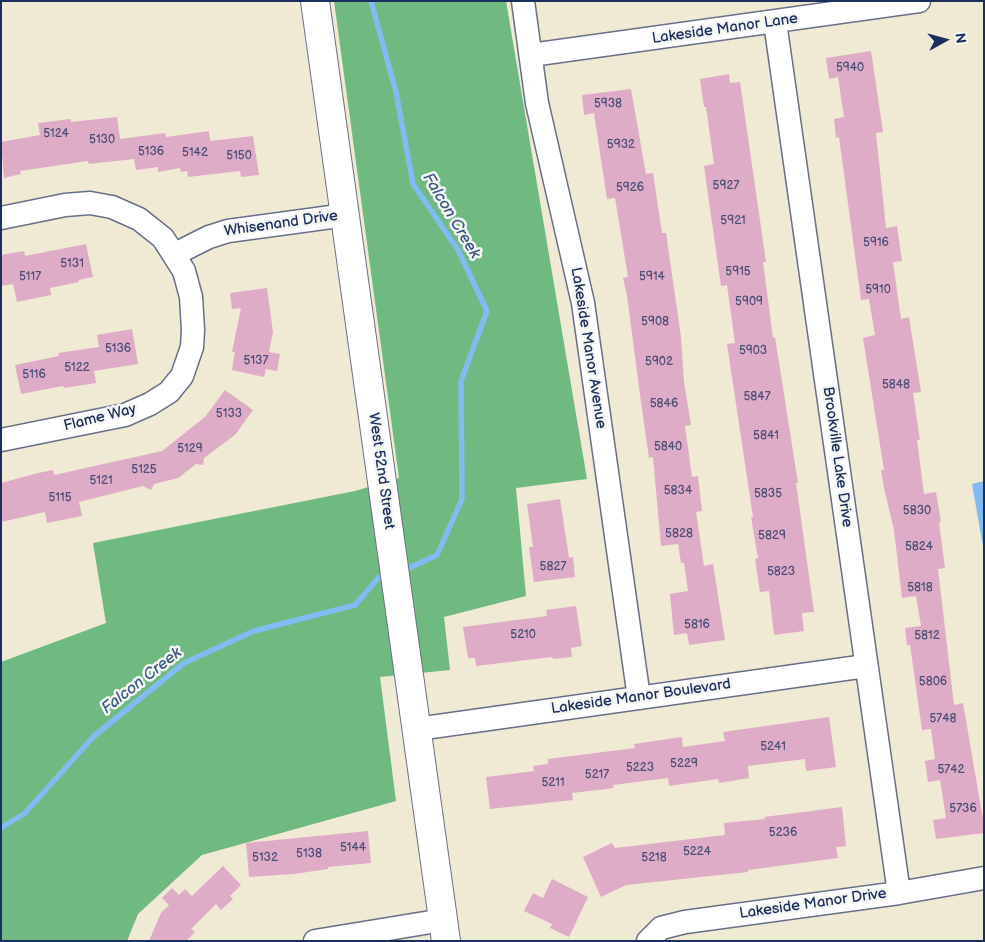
<!DOCTYPE html>
<html>
<head>
<meta charset="utf-8">
<style>
  body { margin:0 }
  #map { position:relative; width:985px; height:942px; overflow:hidden; background:#f0e9d3; font-family:"Balsamiq Sans",sans-serif }
  canvas { display:block }
  .frame { position:absolute; inset:0; border:2px solid #1b2f5e; pointer-events:none }
  .north { position:absolute; left:920px; top:15px; width:50px; height:50px; -webkit-text-stroke:4px #f6f6f2; paint-order:stroke; rotate:83deg; font-size:14px; font-weight:700; line-height:20px; text-align:center; color:#1b2f5e }
  .north::after { content:''; display:block; margin:auto; width:18px; height:22px; background:#1b2f5e; clip-path:polygon(50% 0,100% 100%,50% 72%,0 100%) }
</style>
</head>
<body>
<div id="map">
<canvas width="985" height="942"></canvas>
<div class="frame"></div>
<div class="north">N</div>
</div>
<script>
const c = document.querySelector('canvas').getContext('2d');
c.lineJoin = 'round';
function fillPath(path, color) { c.fillStyle = color; c.fill(path, 'evenodd'); }
const toPath = rows => new Path2D(rows.map(r => 'M' + r).join(''));
function trace(path, color, width, dash) { c.strokeStyle = color; c.lineWidth = width; c.lineCap = dash ? 'butt' : 'round'; c.setLineDash(dash || []); c.stroke(path); }
function label(font, color, halo, rows, align = 'center') {
  c.font = font + ' "Balsamiq Sans",sans-serif'; c.lineWidth = 5; c.setLineDash([]); c.textBaseline = 'middle'; c.strokeStyle = halo; c.fillStyle = color; for (const [text, x, y, turn = 0] of rows) {
    c.save(); c.translate(x, y); c.rotate((+turn || 0) * Math.PI / 180); c.textAlign = isNaN(turn) ? turn : align; if (halo) c.strokeText(text, 0, 0); c.fillText(text, 0, 0); c.restore();
  }
}
fillPath(toPath([
  [334,1,506,1,587,479,516,488,526,596,444,617,450,670,380,677,396,801,202,855,138,914,127,941,1,941,1,662,106,623,93,543,355,491,399,478]
]), '#6fba81');
fillPath(toPath([
  [984,481,984,552,972,484]
]), '#80bcf2');
trace(toPath([
  [371,1,396,92,413,184,458,250,487,311,461,381,462,499,437,555,409,568],
  [1,828,25,813,94,736,184,663,254,631,355,605,379,577]
]), '#80bcf2', 5.5);
fillPath(toPath([
  [871,51,883,132,876,133,886,228,897,226,902,261,893,262,901,319,909,317,921,392,913,393,920,440,917,440,924,494,936,492,941,522,939,522,945,568,938,569,954,705,963,703,984,825,984,833,936,839,933,820,946,818,940,780,928,782,925,761,935,759,931,729,922,730,910,645,907,645,905,628,921,626,916,596,902,598,894,530,884,488,881,470,884,470,863,338,875,335,869,299,861,300,839,137,836,138,834,119,844,117,838,77,829,79,826,58],
  [729,74,730,83,740,82,766,262,763,262,773,338,775,337,798,483,796,483,814,612,802,613,804,631,774,635,769,591,760,592,755,559,758,558,751,517,753,517,727,344,735,343,727,285,721,286,704,166,714,164,706,107,704,107,700,79],
  [631,89,646,174,653,173,662,233,666,233,681,337,684,382,691,425,685,426,692,477,698,476,702,511,696,512,704,566,713,564,725,640,689,645,687,633,674,635,670,594,688,591,684,563,681,563,678,544,661,546,653,457,649,458,640,395,627,295,623,278,628,277,615,198,607,199,594,113,584,115,582,95],
  [117,117,120,139,165,133,166,137,209,131,210,141,253,136,259,175,241,177,240,171,188,177,187,171,181,172,180,168,158,172,158,167,136,170,134,159,89,164,88,161,20,171,21,174,4,178,1,142,40,135,38,123,71,119,71,122],
  [86,244,93,277,78,280,79,282,50,288,51,295,17,302,13,284,1,286,1,255,24,251,25,256],
  [267,288,273,332,269,352,280,354,277,371,266,369,264,377,232,370,235,352,232,352,241,308,232,309,230,293],
  [132,329,138,364,94,371,96,383,64,388,63,386,21,394,15,365,59,356,58,353,99,347,97,335],
  [225,390,253,410,235,435,204,458,203,465,196,464,178,478,154,484,151,490,143,486,79,502,82,516,47,523,45,512,1,522,1,483,38,473,53,470,54,475,162,451,205,417],
  [560,499,569,558,573,557,575,577,534,582,529,547,533,547,527,504],
  [576,606,582,646,571,648,572,657,553,659,552,657,476,666,475,658,468,658,463,627,547,616,546,610],
  [829,717,836,767,806,771,805,759,748,766,749,778,719,783,718,779,669,786,668,778,613,785,614,788,572,793,573,800,490,809,486,777,534,771,533,766,548,764,548,759,635,748,634,744,682,737,683,747,725,741,723,732],
  [842,807,846,846,836,847,838,858,748,870,748,872,626,885,601,897,583,857,612,843,615,848,725,835,724,823,765,819,764,817],
  [368,831,371,863,328,867,328,869,294,874,249,877,246,843],
  [223,866,241,885,230,896,233,899,221,910,216,904,191,929,195,932,186,941,149,941,161,913,169,905,162,898,172,888,179,895,185,889,192,896],
  [552,879,588,897,569,937,550,928,552,924,524,911,533,893,543,898]
]), '#dfacc7');
const minor = toPath([
  [523,1,537,103,583,303,639,698],
  [775,22,899,893],
  [531,55,919,1],
  [1,218,65,205,90,203,112,207,139,219,163,238,184,271,191,297,193,330,192,347,182,376,169,392,150,404,125,415,1,440],
  [175,254,209,237,228,231,346,215],
  [417,729,866,666],
  [315,941,443,920],
  [648,941,661,928,685,922,899,893,984,878]
]);
const tertiary = toPath([
  [315,1,446,941]
]);
trace(minor, '#667087', 25);
trace(tertiary, '#667087', 30);
trace(minor, '#fff', 22);
trace(tertiary, '#fff', 28);
label('12px', '#4c4e78', null, [
  ["5940",850,68],
  ["5938",608,104],
  ["5124",56,134],
  ["5130",102,140],
  ["5932",621,145],
  ["5136",151,152],
  ["5142",195,153],
  ["5150",239,156],
  ["5927",726,186],
  ["5926",630,188],
  ["5921",733,221],
  ["5916",876,243],
  ["5131",72,264],
  ["5915",738,272],
  ["5117",30,277],
  ["5914",652,277],
  ["5910",878,290],
  ["5909",749,302],
  ["5908",655,322],
  ["5136",118,349],
  ["5903",753,351],
  ["5137",256,361],
  ["5902",659,362],
  ["5122",77,368],
  ["5116",34,375],
  ["5848",896,385],
  ["5847",757,397],
  ["5846",664,404],
  ["5133",229,414],
  ["5841",766,436],
  ["5840",668,447],
  ["5129",190,449],
  ["5125",144,470],
  ["5121",101,481],
  ["5834",678,491],
  ["5835",768,494],
  ["5115",60,498],
  ["5830",917,511],
  ["5828",679,534],
  ["5829",772,536],
  ["5824",919,547],
  ["5827",553,567],
  ["5823",781,572],
  ["5818",920,588],
  ["5816",697,625],
  ["5210",523,635],
  ["5812",927,636],
  ["5806",933,682],
  ["5748",943,719],
  ["5241",773,747],
  ["5229",684,764],
  ["5223",640,768],
  ["5742",951,770],
  ["5217",597,775],
  ["5211",553,783],
  ["5736",963,809],
  ["5236",783,833],
  ["5144",353,848],
  ["5224",697,852],
  ["5138",309,854],
  ["5132",265,858],
  ["5218",654,858]
]);
label('15px', '#1b2f5e', '#f6f6f2', [
  ["Lakeside Manor Lane",725,29,-8],
  ["Whisenand Drive",281,224,-8],
  ["Lakeside Manor Avenue",588,348,81],
  ["Flame Way",100,418,-14],
  ["Brookville Lake Drive",837,457,82],
  ["West 52nd Street",381,471,82],
  ["Lakeside Manor Boulevard",641,697,-8],
  ["Lakeside Manor Drive",813,904,-8]
]);
label('italic 16px', '#39598a', '#f6f6f2', [
  ["Falcon Creek",451,216,59],
  ["Falcon Creek",142,681,-38]
]);
</script>
</body>
</html>
